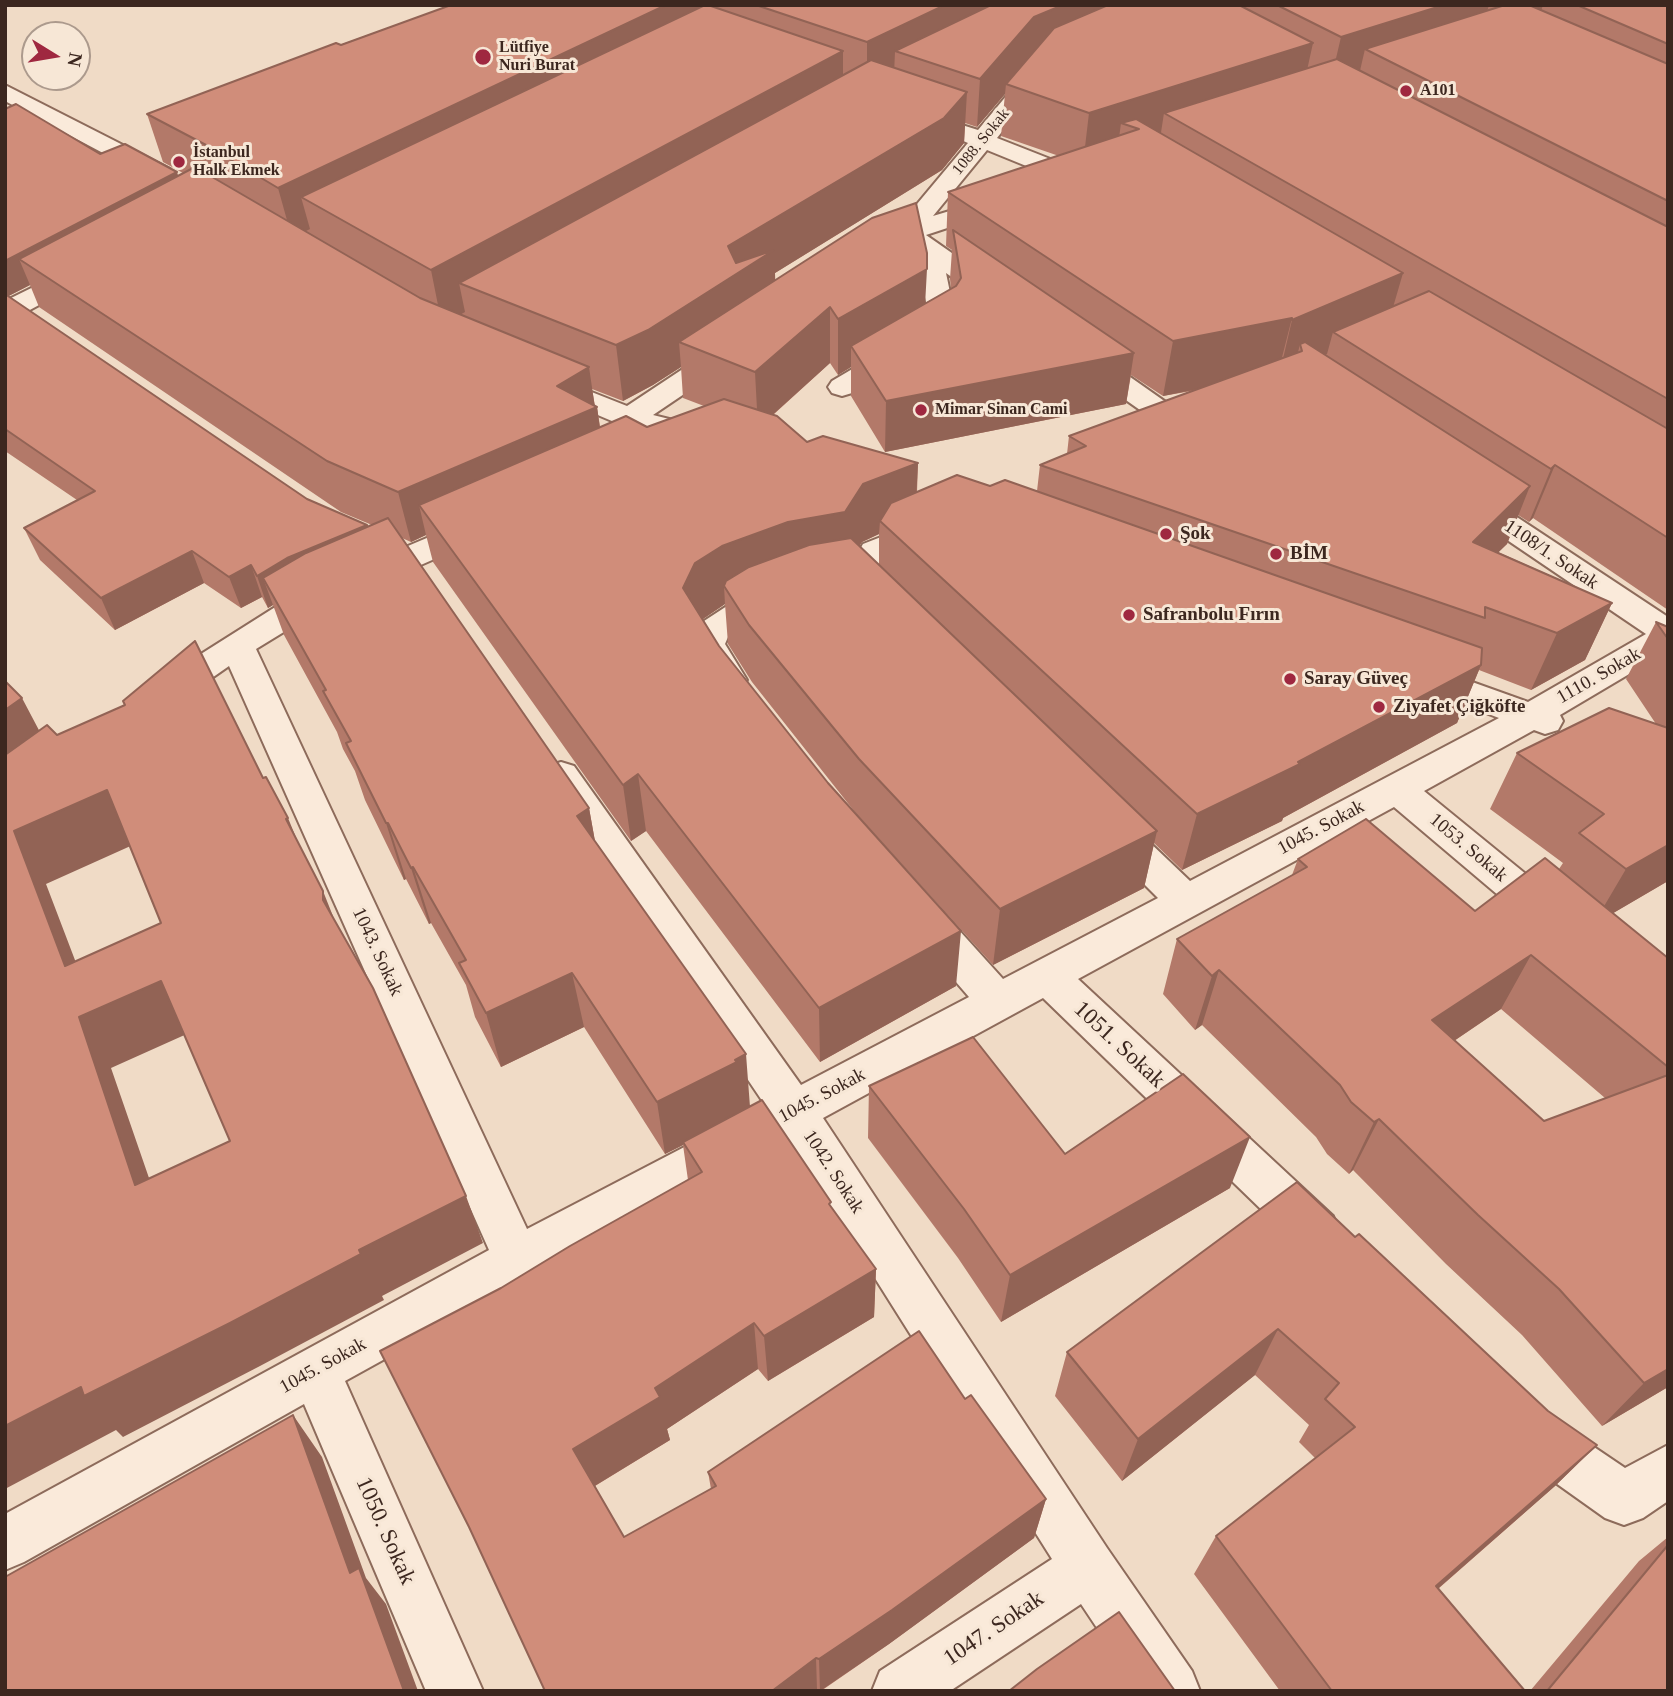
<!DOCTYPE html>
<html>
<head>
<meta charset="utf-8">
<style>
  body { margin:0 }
  #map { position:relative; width:1673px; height:1696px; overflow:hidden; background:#f0dbc6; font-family:Georgia,serif }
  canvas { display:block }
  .frame { position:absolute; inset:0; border:7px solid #3c271f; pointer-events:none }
  .north { position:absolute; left:21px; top:21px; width:70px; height:70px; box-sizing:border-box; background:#f7e7d6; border:2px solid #ac9a8d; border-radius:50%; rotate:101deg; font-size:19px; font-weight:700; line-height:28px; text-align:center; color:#3c271f }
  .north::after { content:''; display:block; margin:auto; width:24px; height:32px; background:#9f2840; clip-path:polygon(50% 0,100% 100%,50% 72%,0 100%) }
</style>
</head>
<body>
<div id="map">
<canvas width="1673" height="1696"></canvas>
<div class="frame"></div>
<div class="north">N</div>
</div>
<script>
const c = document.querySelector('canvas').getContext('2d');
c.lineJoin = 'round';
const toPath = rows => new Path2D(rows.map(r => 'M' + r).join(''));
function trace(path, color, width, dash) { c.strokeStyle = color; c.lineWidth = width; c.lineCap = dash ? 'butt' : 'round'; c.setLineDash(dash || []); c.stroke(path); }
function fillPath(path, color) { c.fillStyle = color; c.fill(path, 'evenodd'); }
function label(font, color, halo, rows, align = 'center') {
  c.font = font + ' Georgia,serif'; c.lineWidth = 6; c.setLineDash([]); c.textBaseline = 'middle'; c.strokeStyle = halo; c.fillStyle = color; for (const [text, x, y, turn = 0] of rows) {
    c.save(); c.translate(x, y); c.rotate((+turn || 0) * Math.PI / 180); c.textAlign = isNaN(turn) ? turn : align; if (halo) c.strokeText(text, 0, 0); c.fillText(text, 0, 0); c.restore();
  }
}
const minor = toPath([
  [1035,69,1043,71,1046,76,997,138,1086,173,1089,178,1086,183,1077,185,1068,183,987,150,933,216,996,197,1005,199,1008,204,1005,209,926,235,1002,288,1006,294,1002,300,993,302,984,300,946,273,953,307,955,328,951,334,852,393,842,396,832,393,828,387,832,381,927,325,927,307,916,252,906,244,884,258,875,261,866,258,862,253,866,248,897,228,968,143,954,137,950,132,954,127,962,125,978,130,1027,71,1035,69],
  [5,85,170,169,173,174,170,179,161,181,152,179,5,101,5,85],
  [80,264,89,266,93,272,89,278,15,318,5,320,5,301,80,264],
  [726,345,736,347,740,353,736,359,653,415,714,430,719,436,714,442,704,445,619,424,536,389,532,383,536,377,546,374,627,406,716,347,726,345],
  [1086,351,1096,353,1197,424,1202,430,1197,436,1187,439,1177,436,1076,365,1072,359,1076,353,1086,351],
  [1468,490,1479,492,1668,617,1668,651,1560,715,1563,721,1558,730,1545,734,1534,730,1424,791,1565,906,1571,917,1565,928,1551,933,1537,928,1394,807,1078,979,1333,1216,1339,1231,1333,1246,1316,1252,1299,1246,1043,998,823,1118,1107,1548,1192,1671,1200,1691,1139,1691,1081,1604,950,1691,872,1691,880,1671,1052,1559,786,1137,345,1381,483,1691,426,1691,304,1404,24,1562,5,1570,5,1514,489,1250,229,666,176,703,164,706,152,703,146,694,152,685,299,592,467,521,478,518,489,521,494,528,489,535,323,608,256,649,527,1229,765,1105,548,784,543,775,548,766,561,762,574,766,801,1085,969,997,911,930,905,919,911,908,925,903,939,908,1003,979,1158,898,1098,838,1092,828,1098,818,1111,814,1124,818,1190,881,1499,718,1409,684,1404,676,1409,668,1421,664,1433,668,1528,702,1646,634,1457,506,1452,499,1457,492,1468,490],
  [927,519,938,522,943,529,938,536,887,558,875,579,895,600,890,608,878,611,866,608,842,581,863,544,927,519],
  [775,590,787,593,792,601,787,609,751,622,728,637,725,644,747,680,742,688,730,692,718,688,691,644,696,631,701,623,727,606,775,590],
  [1533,1410,1551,1418,1625,1468,1668,1445,1668,1501,1643,1518,1624,1525,1605,1518,1515,1454,1507,1436,1515,1418,1533,1410]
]);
trace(minor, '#8d6b5b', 4);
fillPath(minor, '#faeada');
fillPath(toPath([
  [451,5,1668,5,1668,610,1533,518,1529,522,1518,515,1507,544,1498,552,1612,603,1585,660,1531,690,1479,670,1457,723,1283,818,1282,821,1182,870,1154,843,1144,888,993,965,858,816,752,682,728,644,725,604,703,619,719,646,956,986,820,1062,646,831,631,841,433,562,426,535,411,542,402,538,589,808,595,841,750,1106,831,1207,876,1269,874,1317,768,1381,758,1369,667,1429,670,1440,595,1486,624,1537,711,1489,708,1472,965,1399,1046,1499,1034,1538,889,1644,821,1691,545,1691,501,1288,688,1180,683,1145,665,1154,584,1027,501,1067,475,1017,466,985,431,923,429,924,406,879,404,880,365,800,355,771,343,749,337,732,284,635,273,605,268,608,262,597,241,608,204,583,115,630,40,560,24,528,77,500,5,451,5,109,100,154,178,176,183,173,163,162,147,114],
  [1005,94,1001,136,1059,156,948,192,946,246,952,250,950,279,951,289,925,303,775,280,775,273,942,170,964,143,965,123,977,127],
  [30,285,39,307,341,512,372,525,367,527,367,525,307,499,8,296],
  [830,363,838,375,851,367,851,396,885,452,1126,404,1131,375,1163,396,1197,390,1069,436,1067,454,1040,465,1037,491,990,486,917,492,918,463,807,442,773,415],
  [681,367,683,398,704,406,647,427,600,427,597,407,595,406,592,389,623,401,653,385],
  [879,534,879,565,859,546,862,542],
  [1656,622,1668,627,1668,881,1613,913,1668,958,1668,1387,1602,1426,1522,1335,1446,1264,1353,1170,1349,1174,1327,1154,1316,1137,1202,1025,1195,1030,1163,994,1177,939,1292,875,1298,859,1475,911,1559,869,1563,863,1490,809,1517,753,1656,724,1626,679],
  [1501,1009,1605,1098,1544,1121,1454,1041],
  [869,1086,1065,1154,1230,1188,1001,1322,958,1258,868,1138],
  [1355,1237,1548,1411,1597,1445,1555,1486,1438,1589,1525,1691,1280,1691,1194,1574,1216,1536,1315,1458,1299,1442,1309,1425,1255,1375,1122,1481,1055,1396,1067,1352],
  [1668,1537,1668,1691,1530,1691,1639,1561]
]), '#b37969');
fillPath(toPath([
  [666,5,715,5,717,28,301,197,310,229,292,238,278,188],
  [945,5,1036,5,895,51,894,75,867,89,867,42],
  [1063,5,1168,5,1006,84,1005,94,977,127,980,79,1034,17],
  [1444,5,1489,5,1480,36,1365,49,1359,75,1330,84,1341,37],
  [1514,5,1543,5,1539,17],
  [1313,43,1302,93,1164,113,1160,139,1139,129,1121,123,1117,153,1083,164,1089,113],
  [843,51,843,102,459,283,465,312,442,325,431,270],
  [967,92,964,143,942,170,775,273,776,305,679,342,681,367,653,385,623,401,616,345,728,246],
  [177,172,186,201,19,259,30,285,5,298,5,261],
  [927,269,924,324,851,346,851,367,838,375,838,319],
  [1403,273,1387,328,1333,332,1327,354,1298,367,1302,351,1300,344,1294,369,1279,376,1292,320],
  [830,307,830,363,758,428,755,372],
  [1292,318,1278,373,1163,396,1173,341],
  [1134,353,1126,404,885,452,886,401],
  [589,367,595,408,597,407,604,457,419,505,426,535,411,542,398,492,557,386],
  [918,463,915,520,880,521,879,534,862,542,844,570,724,586,725,604,700,621,683,588,695,563,722,546,863,484],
  [1555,465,1533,518,1529,522,1551,469],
  [1530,486,1507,544,1451,599,1473,542],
  [367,525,375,557,263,578,273,605,268,608,257,576,287,558],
  [192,551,204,583,115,630,101,598],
  [251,565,262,597,241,608,229,577],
  [1612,603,1585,660,1531,690,1557,633],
  [1481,665,1457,723,1283,818,1282,821,1182,870,1197,814,1298,762],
  [22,698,51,753,5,787,5,710],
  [638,774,646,831,631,841,623,785],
  [107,790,135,844,46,884,94,1010,161,981,189,1033,111,1068,168,1233,135,1185,79,1017,65,966,14,831],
  [589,808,599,864,577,816],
  [288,818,310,872,286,819],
  [386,823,388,823,406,879,404,880],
  [1157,831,1144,888,993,965,1000,909],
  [1668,845,1668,881,1593,925,1626,869],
  [413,867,431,923,429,924,411,868],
  [323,891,344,944,323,900],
  [961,931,956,986,820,1062,819,1008],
  [1531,955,1501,1009,1405,1074,1432,1020],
  [1219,970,1202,1025,1195,1030,1212,976],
  [572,973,584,1027,501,1067,486,1013],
  [746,1054,750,1107,683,1142,683,1145,665,1154,657,1102],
  [1379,1119,1353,1170,1349,1174,1374,1122],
  [1250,1137,1230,1188,1001,1322,1010,1275],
  [466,1196,483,1243,382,1296,384,1300,260,1366,123,1437,116,1430,5,1489,5,1426,81,1387],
  [876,1269,874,1317,768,1381,764,1336],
  [754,1323,758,1369,667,1429,670,1440,588,1490,573,1449,655,1388],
  [1278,1329,1255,1375,1122,1481,1138,1439],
  [1668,1369,1668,1387,1602,1426,1644,1383],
  [293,1415,322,1457,366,1578,386,1604,418,1691,404,1691,350,1573],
  [1597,1445,1555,1486,1401,1621,1436,1586],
  [1046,1499,1034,1538,889,1644,820,1691,819,1659],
  [816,1658,817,1690,816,1691,772,1691]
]), '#926355');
const building = toPath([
  [451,5,666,5,278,188,206,145,147,114,336,43,341,45,451,5],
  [705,5,708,5,843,51,431,270,301,197,705,5],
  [756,5,945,5,867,42,756,5],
  [991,5,1063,5,1034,17,980,79,895,51,991,5],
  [1108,5,1239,5,1313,43,1089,113,1006,84,1054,28,1108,5],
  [1277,5,1444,5,1341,37,1277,5],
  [1505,5,1529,5,1668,64,1668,201,1365,49,1505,5],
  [1577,5,1668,5,1668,44,1577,5],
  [1337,59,1668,227,1668,399,1164,113,1337,59],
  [871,60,967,92,944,118,728,246,736,263,774,250,648,330,616,345,459,283,871,60],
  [16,104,100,154,125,144,177,172,5,261,5,109,16,104],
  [1136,119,1403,273,1292,320,1292,318,1173,341,948,192,1139,129,1121,123,1136,119],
  [195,167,420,298,589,367,557,386,597,407,398,492,327,461,19,259,195,167],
  [916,203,927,253,927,269,838,319,830,307,755,372,679,342,872,218,916,203],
  [953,230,1134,353,886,401,851,346,956,286,961,278,953,230],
  [1429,291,1668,429,1668,538,1555,465,1551,469,1333,332,1429,291],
  [5,294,307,499,367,525,287,558,257,576,251,565,229,577,192,551,101,598,24,528,95,491,5,429,5,294],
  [1305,342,1530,486,1473,542,1612,603,1557,633,1485,607,1485,618,1040,465,1086,446,1069,436,1302,351,1300,344,1305,342],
  [724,399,777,416,807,442,823,436,918,463,863,484,845,512,788,522,722,546,695,563,683,588,719,646,828,783,961,931,819,1008,638,774,623,785,419,505,626,416,647,427,724,399],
  [957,475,990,486,1005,480,1482,648,1481,665,1298,762,1300,764,1197,814,880,521,891,503,957,475],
  [388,518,589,808,577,816,746,1054,735,1060,737,1062,657,1102,572,973,486,1013,459,963,466,960,413,867,411,868,388,823,386,823,346,743,351,741,323,691,326,690,263,578,306,553,388,518],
  [851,538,1157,831,1000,909,859,759,749,625,724,586,726,581,749,567,809,545,851,538],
  [1656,622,1668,627,1668,639,1656,622],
  [195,641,263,778,266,777,288,818,286,819,323,891,323,900,373,988,466,1196,359,1250,361,1254,230,1323,84,1396,81,1387,5,1426,5,755,47,725,57,735,125,705,123,701,195,641],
  [107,790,161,923,65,966,14,831,107,790],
  [161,981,230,1141,135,1185,79,1017,161,981],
  [5,681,22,698,5,710,5,681],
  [1609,708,1668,728,1668,845,1626,869,1579,833,1604,814,1517,753,1609,708],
  [1366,819,1475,911,1545,858,1668,958,1668,1067,1531,955,1432,1020,1544,1121,1668,1075,1668,1369,1644,1383,1559,1289,1478,1215,1379,1119,1374,1122,1351,1102,1340,1085,1219,970,1212,976,1177,939,1307,867,1298,859,1366,819],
  [973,1037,1065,1154,1183,1074,1250,1137,1010,1275,964,1209,869,1086,973,1037],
  [762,1100,831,1202,829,1204,876,1269,764,1336,754,1323,655,1388,660,1397,573,1449,624,1537,716,1486,708,1472,919,1331,965,1399,971,1395,1046,1499,892,1610,819,1659,816,1658,772,1691,545,1691,469,1527,380,1351,501,1288,570,1246,702,1172,683,1142,762,1100],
  [1297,1182,1355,1237,1359,1234,1548,1411,1597,1445,1436,1586,1525,1691,1332,1691,1216,1536,1355,1427,1325,1399,1339,1383,1278,1329,1138,1439,1067,1352,1297,1182],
  [293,1415,350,1573,359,1568,404,1691,5,1691,5,1577,293,1415],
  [1668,1545,1668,1691,1547,1691,1668,1545],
  [1119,1612,1175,1691,1009,1691,1037,1669,1119,1612]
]);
fillPath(building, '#d08d7a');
trace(building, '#926355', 2);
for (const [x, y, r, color] of [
  [483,57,9,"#9f2840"],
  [1406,91,7,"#9f2840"],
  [179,162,7,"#9f2840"],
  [921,410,7,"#9f2840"],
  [1166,534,7,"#9f2840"],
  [1276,554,7,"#9f2840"],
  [1129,615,7,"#9f2840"],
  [1290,679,7,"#9f2840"],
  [1379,707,7,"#9f2840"]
]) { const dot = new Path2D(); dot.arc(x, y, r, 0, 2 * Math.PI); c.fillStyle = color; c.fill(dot); trace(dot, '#f7e7d6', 2.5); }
label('bold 16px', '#3c271f', '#f7e7d6', [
  ["Lütfiye",499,48],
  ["Nuri Burat",499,66],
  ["A101",1420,91],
  ["İstanbul",193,153],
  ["Halk Ekmek",193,171],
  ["Mimar Sinan Cami",935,410]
], 'left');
label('16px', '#3c271f', '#f7e7d6', [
  ["1088. Sokak",981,142,-51]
]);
label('bold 19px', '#3c271f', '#f7e7d6', [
  ["Şok",1180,534],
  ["BİM",1290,554],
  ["Safranbolu Fırın",1143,615],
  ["Saray Güveç",1304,679],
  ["Ziyafet Çiğköfte",1393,707]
], 'left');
label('19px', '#3c271f', '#f7e7d6', [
  ["1108/1. Sokak",1551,555,34],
  ["1110. Sokak",1599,676,-30],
  ["1045. Sokak",1321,828,-28],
  ["1053. Sokak",1468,848,40],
  ["1043. Sokak",377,952,65],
  ["1045. Sokak",822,1096,-28],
  ["1042. Sokak",833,1172,57],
  ["1045. Sokak",323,1366,-29]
]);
label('23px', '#3c271f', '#f7e7d6', [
  ["1051. Sokak",1119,1045,43],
  ["1050. Sokak",385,1531,66],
  ["1047. Sokak",994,1629,-34]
]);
</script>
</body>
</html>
